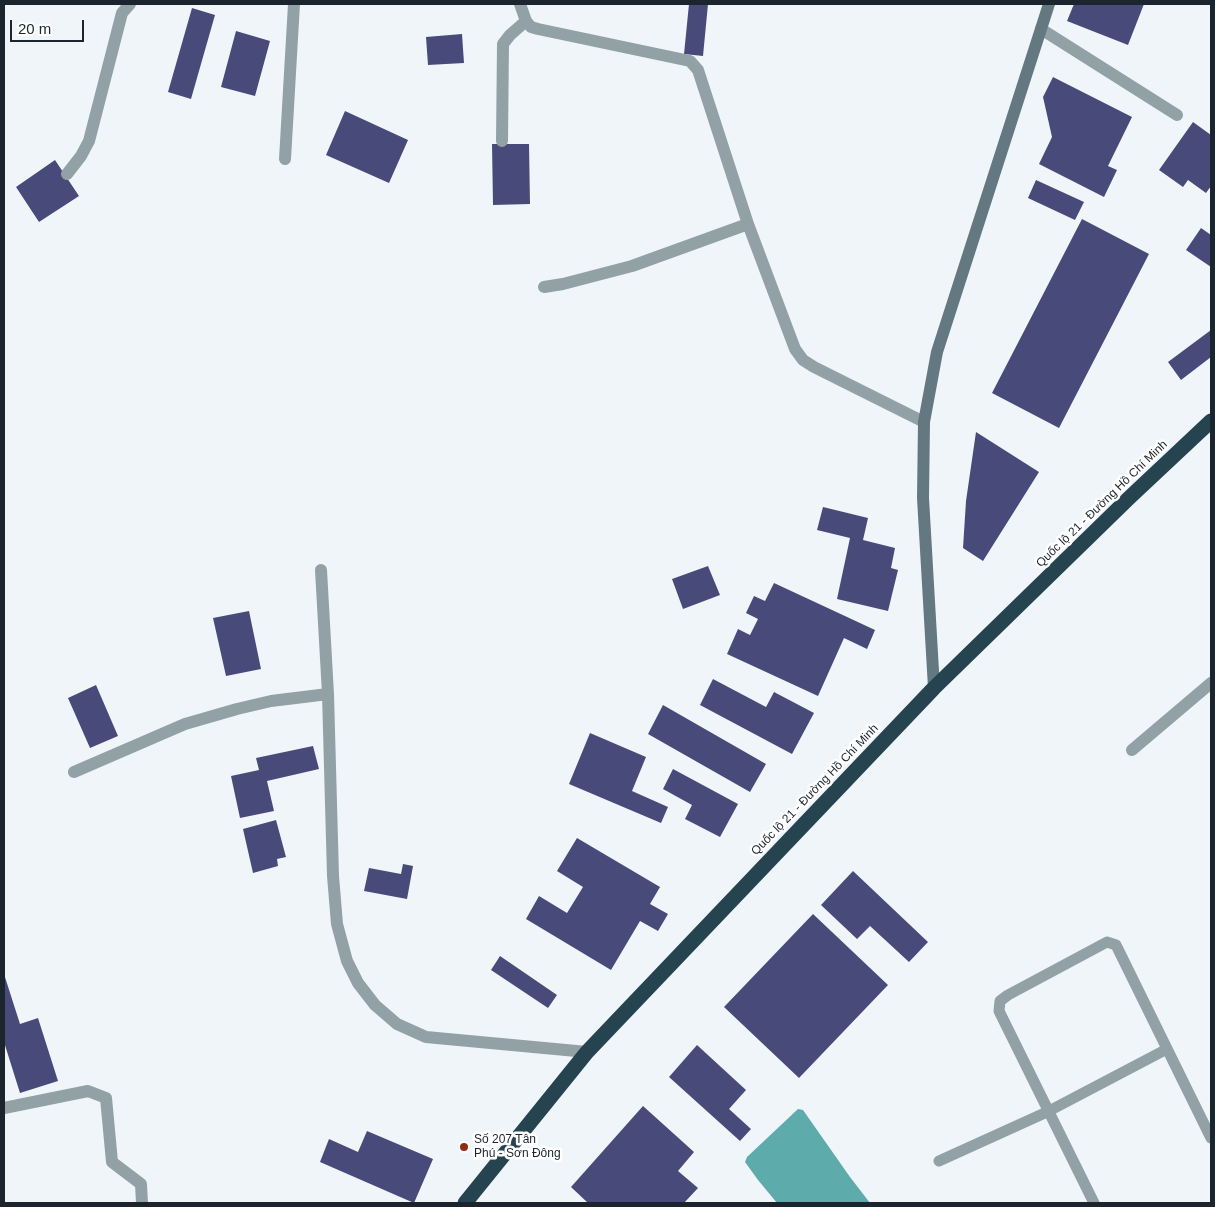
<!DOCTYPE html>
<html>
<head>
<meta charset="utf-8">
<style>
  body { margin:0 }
  #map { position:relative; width:1215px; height:1207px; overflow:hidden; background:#f0f5fa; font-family:Helvetica,sans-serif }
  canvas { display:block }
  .frame { position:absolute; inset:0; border:5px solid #1c242d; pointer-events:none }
  .scale { position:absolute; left:10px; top:20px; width:74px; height:22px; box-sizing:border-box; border:2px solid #1c242d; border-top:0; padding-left:6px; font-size:15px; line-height:18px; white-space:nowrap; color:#1c242d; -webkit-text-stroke:4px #fff; paint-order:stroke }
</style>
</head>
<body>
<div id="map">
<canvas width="1215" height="1207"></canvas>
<div class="frame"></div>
<div class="scale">20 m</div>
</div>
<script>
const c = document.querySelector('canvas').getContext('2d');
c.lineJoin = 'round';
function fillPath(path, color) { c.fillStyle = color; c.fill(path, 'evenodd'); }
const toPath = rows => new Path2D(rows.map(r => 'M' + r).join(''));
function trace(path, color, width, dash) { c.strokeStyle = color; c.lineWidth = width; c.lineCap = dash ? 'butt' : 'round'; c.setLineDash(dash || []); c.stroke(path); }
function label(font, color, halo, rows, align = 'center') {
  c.font = font + ' Helvetica,sans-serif'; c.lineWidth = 5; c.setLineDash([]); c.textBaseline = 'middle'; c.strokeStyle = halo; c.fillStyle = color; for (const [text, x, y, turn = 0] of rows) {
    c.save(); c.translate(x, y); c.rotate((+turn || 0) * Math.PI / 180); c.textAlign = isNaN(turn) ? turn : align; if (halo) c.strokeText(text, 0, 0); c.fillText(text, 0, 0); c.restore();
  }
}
fillPath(toPath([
  [798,1109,803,1110,850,1177,870,1203,777,1203,758,1180,745,1162,747,1157]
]), '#5dacab');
fillPath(toPath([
  [689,4,708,4,703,56,684,54],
  [1074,4,1144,4,1128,45,1067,21],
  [192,8,215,15,191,99,168,92],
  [236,31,270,41,255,96,221,87],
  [462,34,464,63,428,65,426,37],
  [1053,77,1132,117,1108,166,1117,170,1104,197,1039,164,1052,137,1043,97],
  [345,111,408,140,389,183,326,155],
  [1193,122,1211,135,1211,186,1206,193,1188,180,1183,187,1159,170],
  [492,144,529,144,530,204,493,205],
  [55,160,79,196,39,222,16,187],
  [1036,180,1084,202,1075,220,1028,198],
  [1082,219,1149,254,1059,428,992,393],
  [1201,228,1211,235,1211,267,1186,250],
  [1211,330,1211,357,1181,380,1168,362],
  [976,432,1039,472,983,561,963,548,966,501],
  [823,507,868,518,863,540,895,548,891,568,898,570,888,611,837,599,850,538,817,530],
  [708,566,720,595,683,609,672,579],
  [774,583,875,630,867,649,844,638,818,696,727,654,738,629,750,635,758,619,746,613,754,596,765,601],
  [249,611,261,669,226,676,213,618],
  [713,679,766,707,774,692,814,713,792,754,700,705],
  [96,685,118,736,90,748,68,698],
  [663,705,766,764,750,792,648,734],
  [590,733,646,757,632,791,668,807,661,823,569,784],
  [313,746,319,769,267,781,274,811,240,818,231,776,259,770,256,758],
  [673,769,738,804,720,837,685,819,692,805,663,789],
  [276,820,286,857,277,859,278,866,253,873,243,829],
  [577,838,660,887,650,904,668,914,658,931,640,921,611,970,526,919,539,896,567,913,583,887,557,871],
  [403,864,413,866,407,899,364,891,369,868,401,874],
  [853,871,928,942,909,962,870,926,857,939,821,905],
  [813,914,888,985,799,1078,724,1007],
  [500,956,557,995,548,1008,491,970],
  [4,974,20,1024,38,1018,58,1081,20,1093,4,1042],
  [697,1045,746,1090,729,1109,751,1129,740,1141,669,1077],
  [643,1106,694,1152,678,1171,698,1188,684,1203,588,1203,571,1187],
  [367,1131,433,1159,414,1203,320,1162,329,1139,358,1152]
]), '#484b7a');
trace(toPath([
  [939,1161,1047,1112,1167,1049],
  [1094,1203,999,1011,1000,1001,1008,995,1107,942,1116,945,1211,1138]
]), '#92a1a6', 11);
trace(toPath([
  [520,4,526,21,531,27,538,29,690,61,698,70,748,224,795,349,803,360,814,367,924,422],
  [1041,29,1177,115],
  [502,141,503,44,510,35,526,21],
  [285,159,294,4],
  [67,174,81,156,89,141,122,13,130,4],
  [544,287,563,284,632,266,748,224],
  [321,570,328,694,333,876,337,924,347,961,358,983,375,1005,397,1024,426,1037,587,1052],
  [1132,750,1211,683],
  [74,772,185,724,237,709,271,701,328,694],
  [4,1108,88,1091,106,1098,112,1162,141,1184,142,1203]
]), '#92a1a6', 12);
trace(toPath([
  [934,688,923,498,924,422,937,352,1049,4]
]), '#637881', 12);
trace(toPath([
  [465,1203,587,1052,934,688,1129,498,1211,421]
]), '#254450', 15);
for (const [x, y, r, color] of [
  [464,1147,5,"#942c14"]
]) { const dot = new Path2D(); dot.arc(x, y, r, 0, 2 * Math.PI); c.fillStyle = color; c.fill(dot); trace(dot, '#fff', 2); }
label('12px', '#1c242d', '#fff', [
  ["Quốc lộ 21 - Đường Hồ Chí Minh",1102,504,-44],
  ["Quốc lộ 21 - Đường Hồ Chí Minh",815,790,-46]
]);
label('12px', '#1c242d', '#fff', [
  ["Số 207 Tân",474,1140],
  ["Phú - Sơn Đông",474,1154]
], 'left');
</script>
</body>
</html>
